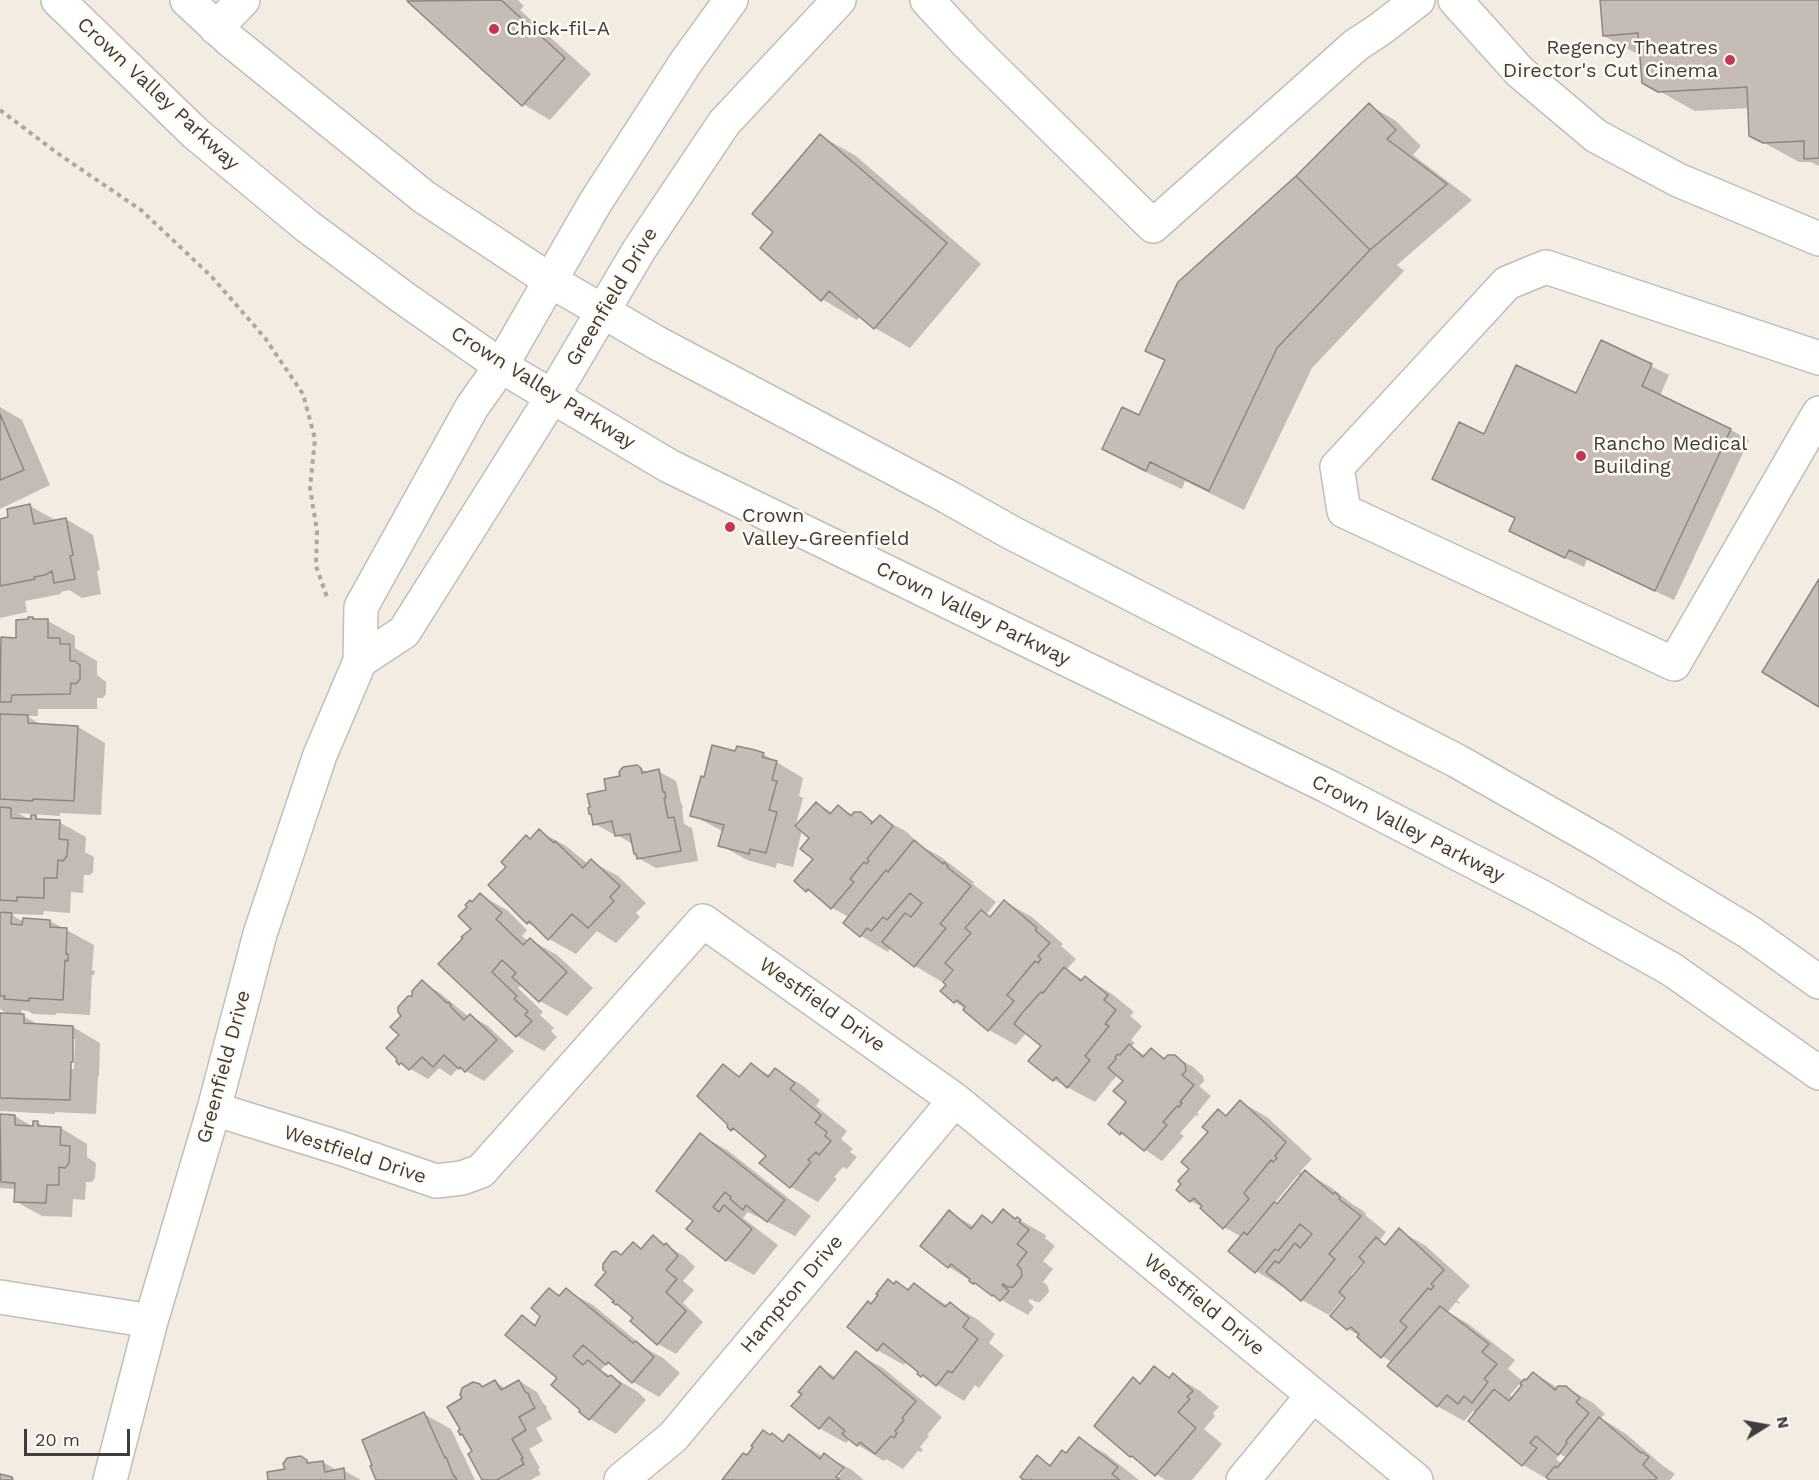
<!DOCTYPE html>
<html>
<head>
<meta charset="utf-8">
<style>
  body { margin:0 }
  #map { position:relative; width:1819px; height:1480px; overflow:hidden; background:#f3ece3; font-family:"Work Sans",sans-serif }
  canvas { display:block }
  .north { position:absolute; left:1735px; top:1396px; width:60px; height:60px; -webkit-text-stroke:4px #fffaf2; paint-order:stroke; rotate:79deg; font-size:16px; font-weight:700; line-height:24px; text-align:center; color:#3f3c39 }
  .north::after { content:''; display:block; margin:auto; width:21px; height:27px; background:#3f3c39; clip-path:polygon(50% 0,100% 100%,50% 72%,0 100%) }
  .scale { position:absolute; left:24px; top:1429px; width:106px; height:27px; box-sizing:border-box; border:3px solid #3f3c39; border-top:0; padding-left:8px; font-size:18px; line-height:21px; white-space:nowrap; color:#3f3c39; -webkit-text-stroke:4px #fffaf2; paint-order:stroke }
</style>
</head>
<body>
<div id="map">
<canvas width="1819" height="1480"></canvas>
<div class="north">N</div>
<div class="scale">20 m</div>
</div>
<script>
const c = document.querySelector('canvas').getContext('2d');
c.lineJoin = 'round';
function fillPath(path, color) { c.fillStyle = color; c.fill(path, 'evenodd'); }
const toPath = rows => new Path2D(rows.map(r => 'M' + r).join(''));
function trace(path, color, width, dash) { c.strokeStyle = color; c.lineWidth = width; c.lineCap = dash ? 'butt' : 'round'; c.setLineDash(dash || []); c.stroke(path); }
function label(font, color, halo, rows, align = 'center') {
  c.font = font + ' "Work Sans",sans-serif'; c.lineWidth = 5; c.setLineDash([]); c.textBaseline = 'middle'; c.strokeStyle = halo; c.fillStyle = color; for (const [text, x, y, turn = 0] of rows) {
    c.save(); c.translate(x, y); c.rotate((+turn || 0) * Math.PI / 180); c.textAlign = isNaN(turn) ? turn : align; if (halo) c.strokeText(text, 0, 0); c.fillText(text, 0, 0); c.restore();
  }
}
fillPath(toPath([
  [518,0,524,6,520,10,591,74,550,120,523,104,409,1],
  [1602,0,1819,0,1819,166,1811,162,1799,162,1750,135,1749,108,1695,111,1643,82,1641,56,1604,36],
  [1369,105,1396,121,1421,146,1413,155,1472,200,1397,265,1404,271,1312,368,1244,510,1185,481,1182,489,1139,469,1104,449,1140,417,1167,361,1147,350,1297,177],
  [821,136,856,156,981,264,910,348,875,328,860,316,857,320,822,299,762,248,776,232],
  [1602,342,1669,375,1660,396,1731,430,1749,440,1674,600,1587,559,1584,567,1529,541,1516,519,1452,489,1434,479,1485,436,1577,395],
  [0,407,22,420,50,485,0,509],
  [30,506,57,521,66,519,93,535,100,570,97,571,101,594,82,598,69,590,61,592,61,594,25,601,27,612,0,618,0,520,10,518],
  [33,618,37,621,48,621,75,636,75,648,97,661,97,675,106,682,106,694,103,698,97,698,97,709,38,709,38,716,27,716,42,725,78,727,105,743,101,815,60,813,60,816,18,813,30,820,33,820,32,815,44,821,59,822,86,837,85,852,94,857,93,872,90,875,84,875,83,893,71,892,70,913,44,911,43,915,10,914,24,922,50,921,94,945,92,970,95,971,94,975,92,975,90,1015,56,1013,56,1015,33,1014,28,1011,22,1010,21,1015,41,1026,73,1027,100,1043,99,1076,98,1076,96,1114,55,1112,55,1114,0,1111,0,1014,9,1015,0,1009,0,914,7,914,0,910,0,655,3,655,18,639],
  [72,1039,75,1039,74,1069,71,1069],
  [736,753,763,754,803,778,799,796,803,798,795,828,816,803,833,813,838,807,853,815,860,814,875,822,880,817,907,832,918,843,918,844,941,857,971,880,974,882,973,884,996,902,986,915,992,917,1005,902,1032,917,1063,944,1061,946,1076,959,1066,970,1084,980,1086,978,1112,994,1134,1012,1130,1016,1142,1026,1131,1040,1135,1043,1131,1047,1146,1056,1151,1050,1167,1059,1174,1056,1193,1067,1203,1076,1204,1081,1199,1086,1211,1096,1197,1113,1199,1114,1198,1116,1196,1115,1180,1133,1184,1136,1162,1161,1120,1133,1128,1102,1125,1081,1118,1074,1095,1102,1054,1080,1043,1045,1027,1032,1016,1045,989,1030,966,1009,955,1002,956,970,953,968,942,982,915,966,891,947,888,952,861,936,845,923,849,917,832,908,796,880,815,859,811,838,802,830,793,867,777,863,776,868,747,860,720,845,724,832,692,815,705,779],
  [637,766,648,773,658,771,676,781,681,803,683,807,682,808,684,824,692,828,698,861,656,868,638,858,634,845,616,834,613,834,595,824,608,791],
  [539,831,566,846,588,864,591,861,618,876,646,903,636,913,640,917,616,943,597,931,576,954,549,939,539,929,528,923,490,885,508,867,526,837,531,840],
  [480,895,507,910,527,930,522,936,529,942,531,940,557,955,593,988,567,1016,540,1001,522,984,518,988,543,1012,540,1015,554,1028,551,1031,557,1037,544,1051,517,1036,473,929,472,903],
  [422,982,440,993,469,1017,470,1016,488,1026,514,1051,484,1081,459,1067,451,1076,439,1068,428,1079,400,1063,403,1015],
  [751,1065,771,1076,775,1070,802,1085,820,1100,816,1106,847,1131,841,1139,853,1149,850,1152,857,1157,847,1169,843,1167,834,1177,837,1179,818,1202,791,1187,761,1163,768,1156,747,1138,729,1127,723,1066,742,1077],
  [1241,1102,1267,1117,1312,1159,1300,1172,1303,1174,1305,1172,1332,1188,1352,1204,1362,1210,1366,1214,1365,1215,1386,1232,1379,1241,1387,1245,1399,1230,1426,1246,1470,1286,1457,1300,1460,1303,1459,1304,1456,1302,1448,1312,1467,1323,1515,1360,1508,1369,1524,1382,1526,1382,1534,1373,1558,1388,1566,1387,1593,1403,1605,1414,1601,1418,1626,1434,1662,1465,1675,1474,1670,1480,1549,1480,1523,1465,1470,1421,1476,1413,1473,1411,1464,1421,1437,1406,1392,1362,1382,1356,1360,1336,1348,1329,1332,1316,1347,1298,1345,1295,1329,1315,1302,1300,1284,1285,1283,1287,1256,1271,1242,1237,1224,1227,1203,1208,1191,1201,1191,1169,1218,1111,1228,1116],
  [1298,1175,1301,1177,1278,1206,1274,1204],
  [1364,1260,1366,1262,1353,1277,1351,1275],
  [1521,1382,1524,1385,1513,1398,1510,1395],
  [1560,1454,1567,1458,1561,1463,1556,1459],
  [0,1115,15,1116,35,1128,35,1123,38,1123,47,1128,61,1128,87,1144,87,1157,96,1163,95,1178,92,1182,86,1182,85,1200,73,1199,72,1217,42,1216,15,1201,16,1189,0,1188],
  [700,1135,727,1150,811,1216,795,1236,748,1212,743,1218,778,1245,754,1275,727,1260,688,1229,695,1220],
  [1004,1211,1044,1234,1046,1236,1045,1238,1055,1246,1043,1261,1053,1269,1043,1282,1048,1286,1049,1292,1040,1302,1036,1302,1031,1299,1028,1301,1034,1307,1028,1315,993,1295,949,1267,922,1245,949,1212,975,1227,982,1217,993,1223],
  [653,1237,684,1256,695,1267,683,1281,694,1290,683,1303,703,1322,676,1354,658,1344,635,1318,616,1304,622,1256,633,1244,642,1249],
  [889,1281,895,1285,897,1283,910,1290,915,1285,948,1306,950,1304,977,1319,995,1334,989,1343,1004,1355,979,1388,975,1385,964,1401,922,1375,920,1372,907,1361,904,1365,877,1350,872,1305],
  [549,1290,561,1296,566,1290,593,1305,645,1348,663,1358,680,1373,659,1397,633,1382,621,1372,607,1363,601,1370,638,1392,646,1400,616,1434,590,1419,559,1378,522,1317,537,1325,542,1316],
  [856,1353,883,1368,942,1417,927,1435,929,1436,920,1447,923,1450,921,1452,918,1451,903,1469,886,1459,884,1461,858,1445,850,1439,846,1443,819,1428,804,1394,820,1368,836,1377],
  [1155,1368,1171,1378,1173,1375,1200,1391,1219,1407,1213,1413,1215,1416,1204,1429,1222,1444,1192,1480,1165,1480,1131,1456,1133,1379,1142,1384],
  [519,1381,537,1392,543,1403,547,1407,546,1408,552,1419,536,1428,543,1441,529,1449,540,1468,538,1469,541,1474,531,1480,484,1480,479,1385,484,1388,495,1382,507,1389],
  [424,1414,451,1429,475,1480,377,1480],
  [772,1435,785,1442,790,1436,823,1457,825,1455,852,1470,864,1480,836,1480,845,1469,841,1469,832,1480,726,1480,747,1457],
  [1079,1439,1106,1454,1139,1480,1026,1480,1037,1457,1052,1466,1067,1454],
  [301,1458,312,1464,323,1462,338,1471,343,1470,361,1480,269,1480,286,1471]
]), '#0003');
const building = toPath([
  [501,0,565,58,522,106,407,1,501,0],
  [1600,0,1819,0,1819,158,1804,159,1804,141,1763,143,1749,136,1747,87,1658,92,1642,83,1638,33,1603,36,1600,0],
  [1369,103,1396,130,1387,139,1447,184,1370,250,1296,176,1369,103],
  [820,134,947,243,874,329,829,291,821,301,760,248,773,232,752,214,820,134],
  [1296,176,1370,250,1277,348,1209,491,1150,462,1146,471,1102,449,1122,407,1139,415,1165,360,1145,351,1178,282,1296,176],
  [1601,340,1652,364,1642,386,1731,429,1655,591,1569,550,1565,558,1509,531,1515,518,1432,479,1459,422,1484,434,1516,365,1576,393,1601,340],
  [0,414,24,470,0,480,0,414],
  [30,504,34,524,66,518,73,555,70,556,75,579,54,583,52,571,45,575,34,577,35,579,0,586,0,519,8,517,7,509,30,504],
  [1819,579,1819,707,1762,672,1819,579],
  [28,617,33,617,33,619,48,619,48,638,60,638,60,644,70,644,70,661,75,661,80,665,80,679,76,684,71,683,70,694,12,695,11,702,0,702,1,637,16,638,16,620,28,619,28,617],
  [0,714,28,715,28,723,78,726,74,801,33,799,33,801,0,799,0,714],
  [712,745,735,751,737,746,755,750,764,753,762,757,777,761,772,780,777,781,769,810,777,812,766,853,750,849,749,854,718,846,724,825,690,816,701,776,704,777,712,745],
  [637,765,641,768,642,773,659,769,663,792,665,792,666,798,664,798,668,818,674,817,681,851,637,859,636,854,634,854,630,834,615,836,612,821,593,825,591,814,589,814,588,808,590,807,587,794,606,790,604,779,620,776,619,772,623,767,637,765],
  [816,802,830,814,838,805,851,816,854,812,861,812,872,822,871,824,880,815,893,826,867,859,869,861,866,864,864,862,850,879,854,882,831,909,808,889,806,892,794,881,813,859,800,849,809,838,795,826,816,802],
  [0,807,11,808,11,818,31,819,31,815,36,815,36,819,60,820,59,839,68,840,67,856,63,861,58,860,57,878,44,878,44,898,17,897,17,901,0,900,0,807],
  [539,829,554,843,555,841,583,868,591,859,620,886,610,897,614,901,588,928,572,914,548,940,529,921,527,924,488,885,506,867,501,862,526,835,530,839,539,829],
  [914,840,943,864,944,862,948,866,947,867,971,886,940,924,946,928,914,967,882,942,905,913,911,917,922,903,910,893,887,920,883,917,871,931,867,928,860,937,843,923,886,870,888,872,914,840],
  [480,893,502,913,496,919,523,945,530,938,567,972,539,1002,512,977,516,973,502,960,492,972,517,996,514,999,528,1011,525,1015,532,1021,516,1037,438,964,463,938,461,937,471,929,458,916,467,907,465,905,470,900,472,902,480,893],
  [1004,900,1037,928,1035,930,1050,943,1038,956,1041,959,1038,963,1035,961,1007,995,1014,1001,988,1031,963,1010,965,1007,957,1000,954,1003,940,991,946,985,943,982,953,970,945,963,971,933,965,928,981,910,990,917,1004,900],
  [0,912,12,913,11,924,22,925,23,918,50,920,50,927,67,928,66,954,68,954,68,961,65,960,63,1000,29,998,29,1001,4,999,5,996,0,996,0,912],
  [1064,967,1081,981,1085,976,1102,990,1108,995,1104,1000,1116,1010,1105,1024,1109,1026,1085,1056,1090,1060,1067,1088,1056,1077,1053,1081,1028,1061,1041,1046,1014,1024,1022,1013,1041,992,1043,993,1064,967],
  [422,980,447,1003,448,1002,451,1005,450,1006,464,1020,470,1014,497,1040,465,1072,460,1067,459,1069,444,1055,433,1067,422,1057,409,1070,401,1063,399,1065,396,1061,397,1059,386,1048,399,1035,390,1027,401,1016,398,1012,398,1007,408,996,412,996,412,991,422,980],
  [0,1013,24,1014,24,1023,73,1026,73,1062,71,1062,70,1100,0,1098,0,1013],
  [1129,1044,1143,1057,1151,1048,1164,1059,1168,1055,1175,1055,1185,1064,1186,1071,1182,1075,1194,1085,1180,1102,1182,1103,1179,1107,1177,1106,1163,1122,1167,1125,1144,1151,1121,1132,1120,1135,1108,1124,1126,1102,1113,1091,1123,1081,1108,1068,1116,1059,1115,1057,1118,1054,1120,1055,1129,1044],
  [751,1063,768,1077,775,1068,795,1083,790,1089,821,1115,815,1123,827,1132,825,1136,831,1141,819,1155,816,1152,808,1160,811,1162,790,1188,759,1163,766,1156,733,1128,731,1131,727,1127,728,1125,697,1096,723,1064,739,1077,751,1063],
  [1240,1100,1286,1142,1275,1156,1277,1158,1273,1162,1271,1160,1244,1193,1249,1199,1223,1229,1200,1208,1202,1206,1194,1198,1190,1202,1176,1190,1181,1184,1178,1181,1189,1169,1181,1162,1208,1132,1202,1127,1218,1109,1226,1116,1240,1100],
  [0,1114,15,1115,15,1125,33,1126,33,1121,38,1121,38,1126,61,1127,60,1145,70,1146,69,1163,65,1168,59,1167,59,1185,47,1185,46,1203,14,1202,15,1183,1,1182,0,1114],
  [700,1133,785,1200,767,1222,746,1205,743,1210,730,1199,731,1197,725,1192,713,1207,719,1212,724,1205,752,1229,726,1261,686,1229,693,1221,656,1191,700,1133],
  [1305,1170,1333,1194,1335,1192,1340,1197,1339,1199,1361,1216,1329,1254,1335,1259,1301,1301,1266,1272,1275,1261,1279,1263,1295,1243,1300,1248,1312,1234,1300,1224,1278,1251,1275,1249,1255,1273,1228,1251,1244,1232,1247,1235,1274,1202,1277,1204,1305,1170],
  [1003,1209,1015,1219,1017,1217,1021,1220,1019,1222,1029,1230,1017,1244,1027,1252,1017,1265,1021,1269,1022,1276,1013,1287,1007,1287,1004,1284,1002,1285,1009,1291,1000,1301,993,1295,992,1296,975,1283,973,1284,969,1281,970,1279,951,1264,948,1268,920,1246,949,1210,971,1229,982,1215,992,1223,1003,1209],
  [1399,1228,1444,1270,1431,1284,1434,1286,1431,1290,1428,1288,1400,1321,1407,1327,1381,1358,1357,1337,1359,1334,1351,1327,1347,1330,1330,1316,1345,1298,1339,1292,1364,1262,1359,1257,1376,1237,1385,1245,1399,1228],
  [653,1235,664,1245,666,1243,678,1256,666,1270,677,1279,666,1292,686,1311,657,1345,630,1321,633,1318,617,1304,616,1305,612,1302,614,1301,595,1285,606,1272,603,1270,603,1264,612,1252,616,1251,621,1255,633,1242,641,1249,653,1235],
  [888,1279,894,1284,896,1281,908,1290,914,1283,945,1307,950,1302,969,1318,963,1327,978,1339,952,1373,948,1371,936,1386,923,1375,921,1377,917,1374,918,1372,883,1343,877,1351,847,1327,868,1301,871,1304,878,1295,876,1294,888,1279],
  [549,1288,559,1296,566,1288,633,1343,636,1341,654,1357,632,1383,608,1362,606,1365,583,1345,573,1356,583,1365,588,1360,608,1377,611,1375,621,1384,589,1420,579,1412,580,1410,551,1385,557,1378,505,1335,522,1315,535,1326,540,1316,531,1308,549,1288],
  [1440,1306,1489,1344,1482,1352,1497,1364,1484,1379,1488,1382,1472,1403,1464,1396,1458,1404,1447,1395,1437,1407,1387,1366,1440,1306],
  [856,1351,916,1401,902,1418,904,1420,895,1431,897,1433,894,1438,891,1436,875,1454,860,1442,857,1446,842,1434,845,1431,829,1417,819,1429,791,1406,802,1394,798,1392,820,1366,833,1379,856,1351],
  [1154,1366,1169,1378,1173,1373,1193,1391,1187,1397,1190,1399,1178,1412,1196,1428,1155,1476,1132,1456,1130,1457,1094,1426,1133,1377,1140,1384,1154,1366],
  [1533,1372,1555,1390,1558,1386,1566,1386,1580,1398,1576,1402,1589,1413,1566,1441,1567,1443,1558,1455,1536,1436,1530,1443,1537,1448,1522,1466,1468,1421,1494,1389,1509,1401,1522,1385,1520,1384,1524,1379,1526,1380,1533,1372],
  [495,1380,501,1390,519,1380,526,1393,528,1393,530,1397,529,1397,535,1408,519,1417,526,1430,512,1439,523,1458,521,1459,524,1464,497,1480,482,1480,468,1454,472,1451,462,1434,460,1435,458,1431,460,1429,447,1407,462,1398,460,1395,462,1388,473,1382,480,1384,482,1387,495,1380],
  [424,1412,445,1458,446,1457,454,1477,455,1476,457,1480,376,1480,370,1466,372,1465,362,1440,424,1412],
  [1599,1417,1641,1453,1642,1452,1649,1457,1643,1465,1657,1478,1655,1480,1549,1480,1546,1477,1555,1466,1557,1468,1599,1417],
  [763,1430,770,1435,772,1433,783,1442,789,1434,820,1459,824,1453,844,1468,836,1477,840,1480,722,1480,743,1453,747,1455,753,1447,751,1446,763,1430],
  [1079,1437,1118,1467,1112,1474,1120,1480,1023,1480,1020,1477,1037,1455,1050,1466,1062,1450,1066,1453,1079,1437],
  [301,1456,307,1460,307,1463,323,1461,325,1472,344,1468,345,1480,268,1480,267,1472,285,1469,283,1464,287,1458,301,1456],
  [0,1474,12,1477,13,1480,0,1480,0,1474]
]);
fillPath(building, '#c5bcb5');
trace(building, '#8e8680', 1.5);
const minor = toPath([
  [927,0,967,43,1153,226,1356,45,1379,30,1418,0],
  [1455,0,1520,72,1596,136,1678,180,1819,239],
  [216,28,243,0],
  [1819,358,1546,267,1507,283,1337,467,1344,511,1674,664,1819,413],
  [360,661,404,632,552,397],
  [214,1109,340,1148,436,1181,462,1178,481,1171,703,921,955,1100,1416,1480],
  [0,1297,151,1321],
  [110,1480,151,1321,214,1109,260,934,320,755,360,661,361,607,472,407,501,366],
  [621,1480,673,1437,955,1100],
  [1243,1480,1313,1395]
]);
const major = toPath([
  [58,0,195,133,307,226,401,296,501,366,669,466,1327,786,1538,895,1671,969,1819,1073],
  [187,0,230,40,424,197,551,281,657,343,948,497,1012,533,1457,761,1603,844,1749,932,1819,982],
  [501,366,595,203,686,62,731,0],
  [552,397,639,250,724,123,839,0]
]);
trace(minor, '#c3bdb4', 36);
trace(major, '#c3bdb4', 36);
trace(toPath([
  [0,110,60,155,141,210,212,277,265,338,303,394,315,439,310,488,317,531,316,566,327,597]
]), '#aca7a0', 4, [4.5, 4.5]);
trace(minor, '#fff', 33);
trace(major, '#fff', 33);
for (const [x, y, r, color] of [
  [494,29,6,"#c63650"],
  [1730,60,6,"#c63650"],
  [1581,456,6,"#c63650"],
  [730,527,6,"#c63650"]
]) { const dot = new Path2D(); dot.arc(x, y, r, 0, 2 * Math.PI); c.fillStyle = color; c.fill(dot); trace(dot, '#fffaf2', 2); }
label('20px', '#3f3c39', '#fffaf2', [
  ["Chick-fil-A",506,29],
  ["Regency Theatres",1718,48,"right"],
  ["Director's Cut Cinema",1718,71,"right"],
  ["Rancho Medical",1593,444],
  ["Building",1593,467],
  ["Crown",742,516],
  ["Valley-Greenfield",742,539]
], 'left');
label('20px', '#3f3c39', '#fffaf2', [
  ["Crown Valley Parkway",158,94,43],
  ["Greenfield Drive",612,297,-59],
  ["Crown Valley Parkway",543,388,32],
  ["Crown Valley Parkway",973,614,26],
  ["Crown Valley Parkway",1408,829,27],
  ["Westfield Drive",822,1005,35],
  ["Greenfield Drive",224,1067,-75],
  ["Westfield Drive",355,1155,18],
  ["Hampton Drive",792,1294,-50],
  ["Westfield Drive",1204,1305,39]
]);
</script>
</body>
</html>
